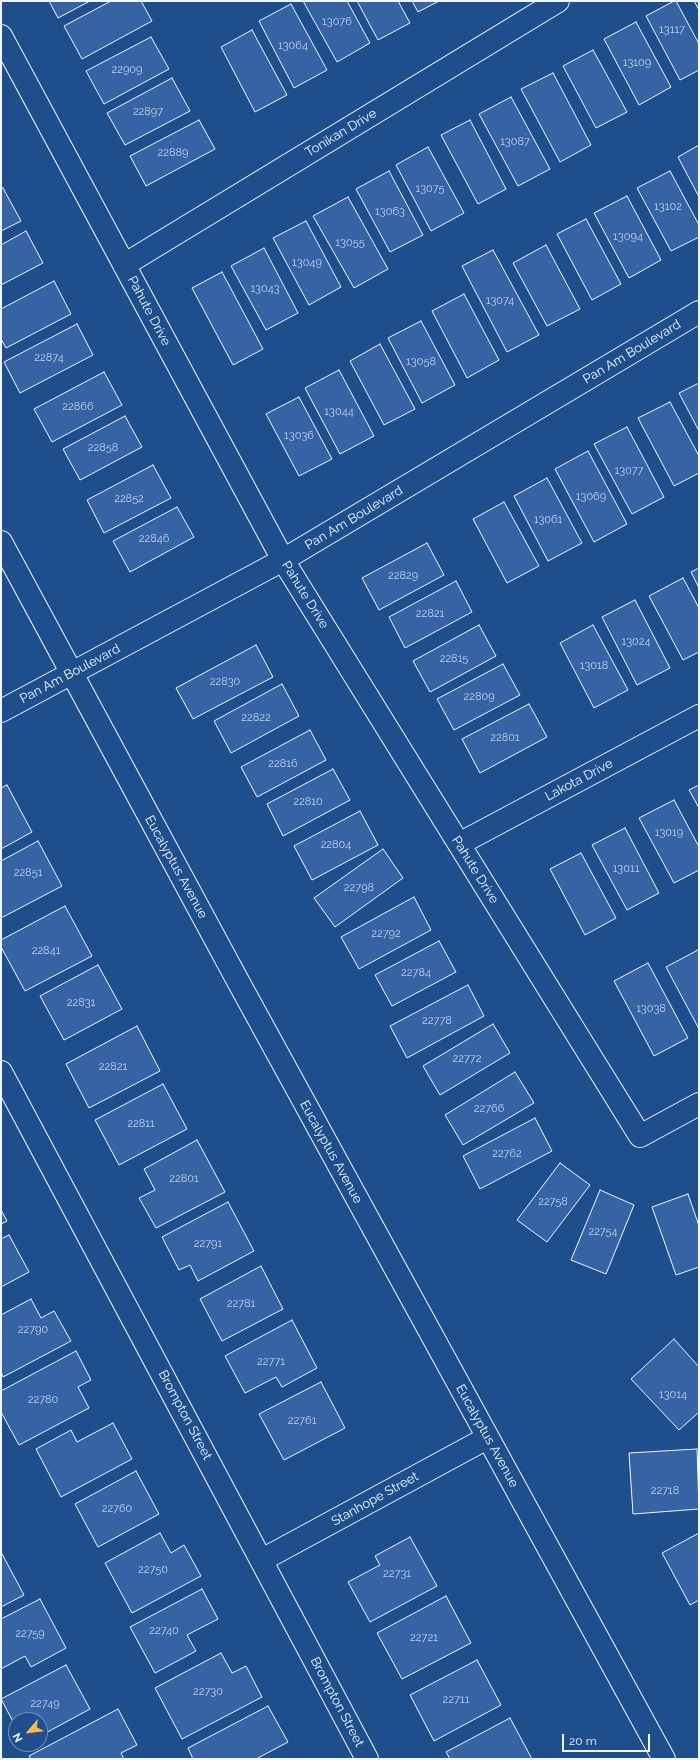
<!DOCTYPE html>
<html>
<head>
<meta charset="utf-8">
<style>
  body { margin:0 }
  #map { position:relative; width:700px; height:1760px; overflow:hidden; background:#1f4e8c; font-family:Raleway,sans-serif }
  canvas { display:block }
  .frame { position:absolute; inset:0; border:2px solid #f2f6ff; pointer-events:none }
  .north { position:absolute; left:8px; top:1712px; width:40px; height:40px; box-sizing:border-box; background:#1f4e8c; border:1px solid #7391ba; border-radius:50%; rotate:242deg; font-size:11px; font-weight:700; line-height:16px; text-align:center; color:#f2f6ff }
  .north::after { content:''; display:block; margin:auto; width:14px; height:18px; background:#ffb74d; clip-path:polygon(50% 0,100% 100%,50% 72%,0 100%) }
  .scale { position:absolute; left:562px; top:1734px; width:88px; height:18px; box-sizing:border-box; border:2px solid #f2f6ff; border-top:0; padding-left:5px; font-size:12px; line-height:14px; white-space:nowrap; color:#f2f6ff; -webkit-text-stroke:3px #1f4e8c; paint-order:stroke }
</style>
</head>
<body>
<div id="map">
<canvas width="700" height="1760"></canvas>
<div class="frame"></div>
<div class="north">N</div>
<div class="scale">20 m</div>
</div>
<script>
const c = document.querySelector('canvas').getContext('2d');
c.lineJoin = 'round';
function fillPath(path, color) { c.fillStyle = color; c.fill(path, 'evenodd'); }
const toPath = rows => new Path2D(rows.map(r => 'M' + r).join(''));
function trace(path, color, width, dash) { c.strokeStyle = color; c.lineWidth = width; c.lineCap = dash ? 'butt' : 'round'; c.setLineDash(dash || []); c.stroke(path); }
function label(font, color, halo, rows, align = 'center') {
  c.font = font + ' Raleway,sans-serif'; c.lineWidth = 3; c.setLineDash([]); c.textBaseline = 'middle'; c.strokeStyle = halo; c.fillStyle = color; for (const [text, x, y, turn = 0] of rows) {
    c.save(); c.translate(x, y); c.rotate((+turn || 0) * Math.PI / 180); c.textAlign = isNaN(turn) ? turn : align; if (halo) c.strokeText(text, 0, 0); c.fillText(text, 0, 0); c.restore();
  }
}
const building = toPath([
  [49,1,90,1,58,18,49,1],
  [111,1,141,1,152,21,82,59,64,26,111,1],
  [303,1,347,1,370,43,337,62,303,1],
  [357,1,398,1,410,23,378,40,357,1],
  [412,1,439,1,418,12,412,1],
  [674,1,676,1,699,44,699,70,680,80,646,16,674,1],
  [694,1,699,1,699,10,694,1],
  [291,4,327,70,294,88,259,21,291,4],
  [636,22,671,87,639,105,604,39,636,22],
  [252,30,287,95,255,112,221,47,252,30],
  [151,37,169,69,104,104,86,71,151,37],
  [593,50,627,112,596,128,563,66,593,50],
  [553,73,591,145,560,162,521,89,553,73],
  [172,78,190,111,125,145,107,113,172,78],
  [511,97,550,169,518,186,479,114,511,97],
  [199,120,215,149,146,186,130,156,199,120],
  [470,120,506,189,478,204,441,135,470,120],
  [699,145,699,197,678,157,699,145],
  [428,147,464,213,431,231,396,165,428,147],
  [389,171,423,235,390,252,356,189,389,171],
  [670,171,699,225,699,237,671,251,637,188,670,171],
  [3,188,21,221,1,231,1,189,3,188],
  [627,196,661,260,629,278,594,213,627,196],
  [348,197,388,269,354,288,313,216,348,197],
  [586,219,621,284,592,300,557,234,586,219],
  [306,221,341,287,309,305,273,238,306,221],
  [26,231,43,263,1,285,1,245,26,231],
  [546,245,580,309,547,326,513,263,546,245],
  [264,248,298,313,266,330,231,266,264,248],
  [493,250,539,335,507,352,462,266,493,250],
  [222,272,263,349,233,365,192,288,222,272],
  [54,281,71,314,6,348,1,339,1,309,54,281],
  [464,294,499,360,467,378,432,311,464,294],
  [421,321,455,385,422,403,388,338,421,321],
  [77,324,93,355,20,393,4,362,77,324],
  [380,344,415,409,384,425,350,361,380,344],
  [339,370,374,436,340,454,305,388,339,370],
  [104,372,122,405,52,442,34,409,104,372],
  [699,383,699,431,679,393,699,383],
  [299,397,332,459,299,476,266,414,299,397],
  [670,402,699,456,699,473,674,486,638,418,670,402],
  [125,416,142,447,80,480,63,449,125,416],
  [627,427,664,497,632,514,594,444,627,427],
  [588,451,627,524,594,542,555,469,588,451],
  [153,465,171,498,104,533,87,500,153,465],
  [547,478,582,543,548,561,514,496,547,478],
  [504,502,539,566,507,583,473,519,504,502],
  [177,507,194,537,130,572,113,541,177,507],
  [427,543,444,575,379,610,362,578,427,543],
  [699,568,699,588,691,572,699,568],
  [683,578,699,608,699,652,683,660,649,596,683,578],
  [456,581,472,612,405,648,389,617,456,581],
  [635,600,670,668,637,685,602,617,635,600],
  [479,625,496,656,430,692,413,661,479,625],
  [593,625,628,690,594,708,560,643,593,625],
  [256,645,273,677,193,719,176,688,256,645],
  [503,664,520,695,454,730,437,699,503,664],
  [282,684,299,716,231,753,214,721,282,684],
  [529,704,547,737,480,773,462,739,529,704],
  [310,730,326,760,257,797,241,767,310,730],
  [333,769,350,800,283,836,267,804,333,769],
  [7,785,32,832,1,849,1,788,7,785],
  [699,785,699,808,689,790,699,785],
  [674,800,699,847,699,870,674,883,639,818,674,800],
  [360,811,378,845,312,880,294,846,360,811],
  [625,828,659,893,627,910,592,845,625,828],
  [38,841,62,886,1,918,1,861,38,841],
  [383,849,403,878,335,927,314,898,383,849],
  [581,853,616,918,585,935,550,869,581,853],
  [414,897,431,930,359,969,341,937,414,897],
  [65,906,92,956,25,991,1,947,1,940,65,906],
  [439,941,456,972,392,1006,375,975,439,941],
  [698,950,699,951,699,1029,666,967,698,950],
  [648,963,688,1038,654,1056,614,981,648,963],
  [98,965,122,1009,64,1040,40,996,98,965],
  [468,985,484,1016,407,1058,390,1026,468,985],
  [493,1024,510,1053,440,1095,423,1066,493,1024],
  [137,1026,160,1071,89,1108,66,1064,137,1026],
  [515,1072,534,1103,463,1145,445,1115,515,1072],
  [163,1084,187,1129,119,1165,95,1120,163,1084],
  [535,1118,552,1151,480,1189,463,1156,535,1118],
  [197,1140,225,1192,156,1228,139,1198,155,1190,144,1169,197,1140],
  [560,1163,590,1185,547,1242,517,1220,560,1163],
  [600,1190,634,1205,606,1274,571,1260,600,1190],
  [688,1194,699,1226,699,1267,676,1275,652,1207,688,1194],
  [228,1202,254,1251,198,1281,190,1265,179,1270,162,1237,228,1202],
  [1,1210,7,1221,1,1224,1,1210],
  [9,1235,29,1272,1,1287,1,1239,9,1235],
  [261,1266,283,1309,222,1341,200,1299,261,1266],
  [31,1299,41,1318,54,1311,71,1341,3,1377,1,1372,1,1315,31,1299],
  [292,1320,317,1368,282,1387,276,1377,245,1393,225,1356,292,1320],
  [674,1339,699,1367,699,1412,679,1430,631,1379,674,1339],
  [76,1351,91,1380,78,1387,89,1408,19,1445,1,1412,1,1391,76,1351],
  [321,1382,345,1428,284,1460,259,1414,321,1382],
  [113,1423,132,1459,61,1497,36,1449,71,1430,77,1442,113,1423],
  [697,1449,699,1509,633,1514,629,1453,697,1449],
  [136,1471,159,1514,98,1547,75,1504,136,1471],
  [160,1533,171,1553,184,1545,201,1576,132,1613,105,1563,160,1533],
  [699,1533,699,1600,690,1605,662,1553,699,1533],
  [410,1537,437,1586,370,1622,348,1582,380,1565,375,1556,410,1537],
  [1,1552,24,1595,1,1607,1,1552],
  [202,1589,218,1619,187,1635,196,1651,155,1673,130,1627,202,1589],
  [446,1596,471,1643,402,1679,377,1633,446,1596],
  [40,1599,66,1648,31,1667,25,1656,1,1669,1,1619,40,1599],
  [221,1653,232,1673,246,1666,262,1697,182,1739,155,1688,221,1653],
  [477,1660,501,1705,434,1741,410,1695,477,1660],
  [66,1665,90,1709,40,1736,40,1720,16,1720,16,1727,1,1699,66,1665],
  [268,1706,288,1742,256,1759,193,1759,188,1748,268,1706],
  [118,1709,137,1745,121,1753,124,1759,31,1759,29,1756,118,1709],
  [510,1718,532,1759,450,1759,446,1752,510,1718]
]);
fillPath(building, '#3563a3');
trace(building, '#f2f6ff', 1);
const minor = toPath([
  [1,36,283,560,640,1136,699,1104],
  [124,265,558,1],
  [1,542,239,983,664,1759],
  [1,711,283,560,699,312],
  [459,844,699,716],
  [1,1072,367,1759],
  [262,1560,487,1438]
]);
trace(minor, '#f2f6ff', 24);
trace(minor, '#1f4e8c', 22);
label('11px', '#c3d1e8', null, [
  ["13076",337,22],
  ["13117",672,30],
  ["13064",293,46],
  ["13109",637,63],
  ["22909",127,70],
  ["22897",148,112],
  ["13087",515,142],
  ["22889",173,153],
  ["13075",430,189],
  ["13102",668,207],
  ["13063",390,212],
  ["13094",628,237],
  ["13055",350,243],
  ["13049",307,263],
  ["13043",265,289],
  ["13074",500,301],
  ["22874",49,358],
  ["13058",421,362],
  ["22866",78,407],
  ["13044",339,412],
  ["13036",299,436],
  ["22858",103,448],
  ["13077",629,471],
  ["13069",591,497],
  ["22852",129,499],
  ["13061",548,520],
  ["22846",154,539],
  ["22829",403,576],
  ["22821",430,614],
  ["13024",636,642],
  ["22815",454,659],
  ["13018",594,666],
  ["22830",225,682],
  ["22809",479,697],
  ["22822",256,718],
  ["22801",505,738],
  ["22816",283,764],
  ["22810",308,802],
  ["13019",669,833],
  ["22804",336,845],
  ["13011",626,869],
  ["22851",28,873],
  ["22798",359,888],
  ["22792",386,934],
  ["22841",46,951],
  ["22784",416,973],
  ["22831",81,1003],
  ["13038",651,1009],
  ["22778",437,1021],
  ["22772",467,1059],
  ["22821",113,1067],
  ["22766",489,1109],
  ["22811",141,1124],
  ["22762",507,1154],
  ["22801",184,1179],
  ["22758",553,1202],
  ["22754",603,1232],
  ["22791",208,1244],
  ["22781",241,1304],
  ["22790",33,1330],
  ["22771",271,1362],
  ["13014",673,1395],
  ["22780",43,1400],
  ["22761",302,1421],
  ["22718",665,1491],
  ["22760",117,1509],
  ["22750",153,1570],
  ["22731",397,1574],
  ["22740",164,1631],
  ["22759",30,1634],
  ["22721",424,1638],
  ["22730",208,1692],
  ["22711",456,1700],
  ["22749",45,1704]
]);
label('13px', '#f2f6ff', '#1f4e8c', [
  ["Tonikan Drive",341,133,-31],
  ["Pahute Drive",149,311,62],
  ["Pan Am Boulevard",632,352,-31],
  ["Pan Am Boulevard",354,518,-31],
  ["Pahute Drive",305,595,58],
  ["Pan Am Boulevard",70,674,-28],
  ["Lakota Drive",579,780,-28],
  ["Eucalyptus Avenue",176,867,61],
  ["Pahute Drive",475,870,58],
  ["Eucalyptus Avenue",331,1152,61],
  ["Brompton Street",185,1415,62],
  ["Eucalyptus Avenue",487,1436,61],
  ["Stanhope Street",375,1499,-29],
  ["Brompton Street",337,1702,62]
]);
</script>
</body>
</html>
